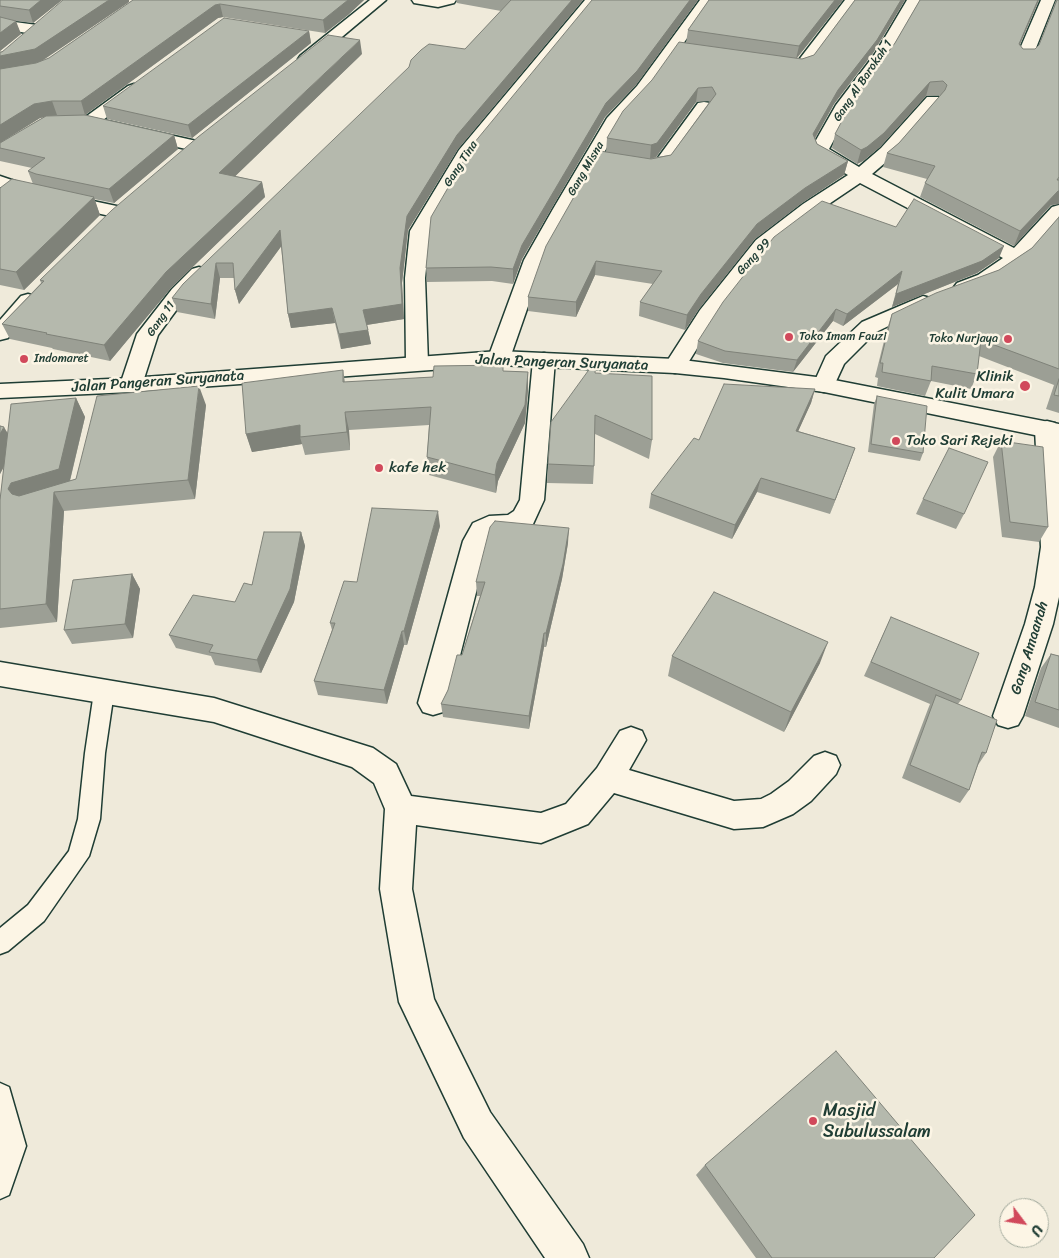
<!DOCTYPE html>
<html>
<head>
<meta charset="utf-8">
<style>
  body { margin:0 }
  #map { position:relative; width:1059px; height:1258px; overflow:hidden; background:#efeada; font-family:Sriracha,sans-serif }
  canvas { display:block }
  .north { position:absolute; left:999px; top:1198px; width:50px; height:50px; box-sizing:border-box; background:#fcf5e5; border:1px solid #a4ab9e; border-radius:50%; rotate:121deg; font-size:14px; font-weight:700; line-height:20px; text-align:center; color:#1f3d34 }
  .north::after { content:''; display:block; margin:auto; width:18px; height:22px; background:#d1495b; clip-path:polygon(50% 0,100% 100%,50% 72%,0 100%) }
</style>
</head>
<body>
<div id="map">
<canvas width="1059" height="1258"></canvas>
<div class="north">U</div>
</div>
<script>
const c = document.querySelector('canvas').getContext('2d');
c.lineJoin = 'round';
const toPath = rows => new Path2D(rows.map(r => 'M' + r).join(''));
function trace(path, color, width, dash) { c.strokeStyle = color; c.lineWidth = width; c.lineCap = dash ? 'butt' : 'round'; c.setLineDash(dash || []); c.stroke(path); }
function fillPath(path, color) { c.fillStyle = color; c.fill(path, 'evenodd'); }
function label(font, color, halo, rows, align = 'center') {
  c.font = font + ' Sriracha,sans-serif'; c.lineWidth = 5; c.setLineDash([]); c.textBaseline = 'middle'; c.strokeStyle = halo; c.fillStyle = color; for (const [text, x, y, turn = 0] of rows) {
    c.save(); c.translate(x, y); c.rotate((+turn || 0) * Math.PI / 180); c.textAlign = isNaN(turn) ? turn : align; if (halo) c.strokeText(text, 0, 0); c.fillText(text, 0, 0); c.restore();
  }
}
const service = toPath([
  [104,684,111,686,114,692,105,753,100,819,89,856,44,921,8,951,0,954,0,928,28,905,69,851,78,819,85,753,94,692,97,686,104,684],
  [0,1083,9,1087,26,1146,9,1195,0,1199,0,1083]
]);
const minor = toPath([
  [370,0,386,0,312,62,300,62,298,59,300,56,370,0],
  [412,0,456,0,454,3,438,7,414,3,412,0],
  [585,0,600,0,473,156,430,231,425,278,428,363,425,368,417,370,409,368,406,363,405,278,410,231,459,150,585,0],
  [700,0,714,0,649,92,620,124,544,260,510,358,507,363,499,365,491,363,488,358,524,260,553,209,607,118,637,86,700,0],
  [845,0,859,0,810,67,799,71,770,66,768,63,770,60,776,58,798,61,845,0],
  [907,0,921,0,890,55,852,106,829,149,859,167,881,148,927,97,939,97,941,100,939,103,893,156,872,174,1014,248,1052,207,1059,205,1059,222,1024,261,992,283,964,293,957,291,954,287,957,283,978,275,1003,258,860,183,817,212,770,248,719,313,683,371,675,373,667,371,664,366,700,310,756,240,803,204,848,175,815,156,811,149,836,105,875,54,907,0],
  [1041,0,1055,0,1032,58,1030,61,1018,61,1016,58,1041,0],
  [0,20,37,25,42,27,45,30,42,33,37,35,0,28,0,20],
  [134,84,140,86,142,89,140,92,103,120,201,142,204,146,201,150,195,151,84,126,82,122,84,118,128,86,134,84],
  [704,102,710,103,712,107,669,167,650,171,630,168,627,164,630,160,657,159,698,103,704,102],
  [0,176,41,190,126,208,128,212,126,216,119,218,29,198,0,187,0,176],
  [199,267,206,269,209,273,186,297,158,335,142,385,139,390,131,392,123,390,120,385,137,334,172,289,192,269,199,267],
  [28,294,35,296,38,300,8,338,0,340,0,320,21,296,28,294],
  [923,296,930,298,933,302,930,306,876,332,844,364,832,390,824,392,816,390,813,385,826,356,862,322,923,296],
  [544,353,552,355,555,360,544,500,533,524,522,531,513,533,495,534,489,541,448,703,443,712,433,715,423,712,418,703,463,541,473,523,489,516,508,515,514,511,520,500,533,360,536,355,544,353],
  [1047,421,1055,423,1059,434,1059,597,1053,624,1023,716,1018,725,1008,728,998,725,993,716,1025,624,1035,587,1041,547,1035,429,1039,423,1047,421],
  [0,662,214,698,373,748,396,764,411,796,541,813,566,804,597,768,620,731,631,727,642,731,646,740,629,770,734,801,761,799,771,794,789,781,814,756,825,752,836,756,840,765,836,774,811,801,793,814,763,827,734,829,614,793,588,824,541,843,416,825,412,889,434,999,490,1112,583,1244,589,1258,545,1258,464,1138,399,1002,380,889,385,809,374,783,352,767,214,722,0,686,0,662]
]);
const primary = toPath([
  [499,351,675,359,824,378,1059,424,1059,440,824,392,724,378,675,373,499,365,131,392,0,398,0,384,131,378,499,351]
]);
trace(service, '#1f3d34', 3);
trace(minor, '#1f3d34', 3);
trace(primary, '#1f3d34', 3);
fillPath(service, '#fcf5e5');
fillPath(minor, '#fcf5e5');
fillPath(primary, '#fcf5e5');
fillPath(toPath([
  [0,0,62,0,33,23,15,21,21,34,0,51],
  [133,0,364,0,348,15,325,33,223,17,218,18,85,115,174,135,178,149,114,203,94,199,100,215,24,290,0,285,0,188,33,184,28,171,32,168,0,161,0,52,129,2,42,61,49,58],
  [44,117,0,143,40,118],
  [456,0,583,0,458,149,408,230,402,283,404,319,367,325,371,344,341,349,335,323,291,328,288,314,281,246,239,304,235,290,234,278,220,278,215,319,177,312,172,298,465,49,501,11,457,3],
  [592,0,698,0,636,85,605,117,522,259,513,284,492,281,427,282,426,268],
  [709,0,843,0,797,58,802,59,814,55,855,0,905,0,873,53,834,104,815,139,817,144,848,161,844,175,802,203,755,239,699,309,685,330,639,316,640,302,653,284,595,275,576,317,528,311,528,297,606,152,607,138,686,43,688,30],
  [710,101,671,155,656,157,696,102],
  [920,0,1039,0,1020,45,1023,49,1035,49,1039,45,1056,0,1059,0,1059,204,1051,205,1014,246,920,197,925,183,927,179,883,167,887,153,899,143,940,96,939,95,926,96,880,147,863,161,857,164,832,148,835,134,895,43],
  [309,31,311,43,192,138,107,119,103,106],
  [362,54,235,176,262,182,265,197,171,288,110,361,53,349,52,348,10,339,2,324,41,283,40,280],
  [1059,217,1059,413,1046,409,1054,385,979,356,977,374,971,389,931,381,925,396,877,386,878,378,875,377,887,329,892,314,999,270,1032,248],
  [896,227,999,258,977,273,892,307,898,284,843,326,833,321,793,372,723,363,696,354,698,341],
  [343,370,345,382,433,377,503,371,528,372,528,390,525,423,498,481,496,493,429,475,427,457,429,425,349,430,350,450,305,455,302,444,252,452,246,434],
  [595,373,652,440,649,459,595,434,594,466,593,484,547,483,548,464],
  [815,389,811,403,798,431,855,448,830,514,757,492,732,539,649,508,651,494,699,440],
  [877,396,923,453,920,461,868,452,874,404],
  [76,398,85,417,70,481,76,479,206,405,195,499,64,511,57,622,0,628,0,500,4,466,0,474,0,426,8,433],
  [1001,441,1048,527,1039,542,1002,537,993,457],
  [923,499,964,514,956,529,916,514],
  [440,526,407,645,404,645,387,704,318,695,314,681,332,630,330,623,357,582],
  [301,532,305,546,294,602,261,673,215,665,211,656,176,648,169,635,235,602],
  [568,543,562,579,546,647,544,647,529,729,443,717,441,704,448,690,462,655,480,596,477,596,476,582],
  [132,574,140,589,133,638,72,644,64,630],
  [891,617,961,700,958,704,986,753,978,765,969,790,960,803,902,778,928,709,930,704,864,676],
  [1051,654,1059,656,1059,728,1025,716,1041,668],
  [672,656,820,663,784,732,668,676],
  [705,1165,934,1258,756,1258,696,1175]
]), '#9c9f95');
fillPath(toPath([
  [41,0,62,0,33,23,29,10],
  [109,0,129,0,129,2,40,62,0,71,0,56],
  [348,0,364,0,348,15,325,33,323,20],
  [572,0,583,0,458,149,408,230,402,283,404,319,366,325,363,310,400,268,407,216,457,135],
  [690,0,698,0,636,85,605,117,522,259,513,284,513,269,522,245,606,103],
  [835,0,843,0,796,59,799,46],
  [901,0,905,0,873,53,834,104,809,148,813,134,838,90],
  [1038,0,1039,0,1014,57,1019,44],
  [220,4,223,17,218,18,85,115,81,101,215,5],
  [16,21,21,34,0,51,0,33],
  [309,31,311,43,192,138,188,125],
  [360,40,362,54,223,188,219,173],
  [930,82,926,96,880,147,863,161,857,164,861,150],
  [698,88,696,102,656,157,650,159,651,145],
  [52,101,57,115,40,118,0,143,0,125,34,104],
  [174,135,178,149,114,203,109,189],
  [848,161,844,175,802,203,755,239,699,309,685,330,687,315,701,294,757,224,805,188],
  [262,182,265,197,171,288,110,361,104,345,166,272],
  [1058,191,1059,191,1059,204,1051,205,1014,246,1020,231],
  [94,197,100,215,24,290,16,272],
  [280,230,283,244,239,304,235,290],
  [1004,246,999,258,977,273,892,307,896,294],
  [596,261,595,275,576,317,576,302],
  [216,263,220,278,215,319,211,304],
  [902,271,898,284,843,326,847,314],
  [332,308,335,323,291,328,288,314],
  [836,309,833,321,793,372,797,360],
  [368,330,371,344,341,349,339,334],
  [528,372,528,390,525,423,498,481,496,493,495,475,497,463],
  [199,386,206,405,195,499,188,480],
  [815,389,811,403,792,445,796,431],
  [76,398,85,417,68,488,22,502,18,508,8,489,11,483],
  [345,412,349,430,350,450,347,432],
  [300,425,300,437,302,444,252,452,246,434],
  [4,427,15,446,0,474,0,434],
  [855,448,850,462,830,514,835,500],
  [761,478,757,492,732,539,735,525],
  [54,492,64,511,57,622,46,604],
  [438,511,440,526,407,645,404,631],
  [569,528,568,543,562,579,546,647,546,633],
  [301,532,305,546,294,602,261,673,257,660],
  [132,574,140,589,133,638,125,624],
  [402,631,404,645,387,704,384,690],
  [544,633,544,647,529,729,529,716],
  [828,642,820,663,784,732,791,712]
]), '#7f8279');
const building = toPath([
  [0,0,41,0,29,10,0,6,0,0],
  [63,0,109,0,35,49,0,56,0,52,2,52,63,0],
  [133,0,348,0,323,20,220,4,215,5,81,101,52,101,34,104,0,125,0,69,36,63,49,58,133,0],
  [511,0,572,0,457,135,407,216,400,268,402,304,363,310,368,330,339,334,332,308,288,314,280,230,235,290,233,263,216,263,211,304,172,298,183,284,409,67,411,60,421,50,429,44,465,49,511,0],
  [592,0,690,0,637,71,606,103,522,245,513,269,491,267,426,268,431,217,474,143,592,0],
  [709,0,835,0,799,46,688,30,709,0],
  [855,0,901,0,877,40,838,90,813,134,817,144,848,161,805,188,757,224,701,294,687,315,640,302,662,271,596,261,576,302,528,297,546,246,600,151,651,159,671,155,716,94,712,87,698,88,657,143,651,145,607,138,623,111,652,80,679,42,802,59,814,55,855,0],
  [920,0,1038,0,1019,44,1023,49,1035,49,1039,45,1057,0,1059,0,1059,177,1057,180,1059,180,1059,191,1058,191,1020,231,925,183,935,166,887,153,899,143,945,90,947,85,943,81,930,82,884,133,867,147,861,150,835,134,857,93,895,43,920,0],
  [0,17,16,21,0,33,0,17],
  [224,18,309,31,188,125,103,106,224,18],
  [328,35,360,40,219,173,262,182,166,272,104,345,46,334,47,333,2,324,44,281,40,280,112,210,198,137,328,35],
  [85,115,174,135,109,189,36,174,28,171,45,158,0,148,0,143,46,116,85,115],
  [12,179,94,197,16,272,0,269,0,188,12,179],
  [914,199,1004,246,982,261,896,294,902,271,847,314,836,309,797,360,725,351,698,341,723,302,774,237,822,201,896,227,914,199],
  [1059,217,1059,369,981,340,977,374,932,366,931,381,882,372,883,363,880,363,892,314,936,293,999,270,1032,248,1059,217],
  [596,360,595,373,652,376,652,440,595,415,594,466,548,464,551,422,596,360],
  [503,365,503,371,528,372,525,405,497,463,495,475,427,457,431,407,345,412,347,432,300,437,300,425,246,434,242,383,343,370,343,382,433,377,434,366,503,365],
  [1059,379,1059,396,1054,395,1059,379],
  [724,384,815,389,796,431,855,448,835,500,761,478,735,525,651,494,694,438,699,440,724,384],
  [199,386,188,480,54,492,46,604,0,609,0,500,11,404,76,398,59,469,11,483,8,489,12,494,19,496,76,479,97,396,199,386],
  [877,396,927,406,923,453,871,444,877,396],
  [0,426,4,427,0,434,0,426],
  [1001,441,1043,447,1048,527,1010,522,1001,441],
  [949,448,988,462,964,514,923,499,949,448],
  [372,508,438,511,404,631,402,631,384,690,314,681,335,623,330,623,344,581,357,582,372,508],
  [495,521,569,528,563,564,546,633,544,633,529,716,441,704,448,690,457,655,462,655,485,582,476,582,490,527,495,521],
  [264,532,301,532,290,589,257,660,209,652,213,645,169,635,193,595,235,602,244,583,252,585,264,532],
  [132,574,125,624,64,630,73,580,132,574],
  [714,592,828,642,791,712,672,656,714,592],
  [891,617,979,653,961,700,871,662,891,617],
  [1051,654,1059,656,1059,710,1035,702,1051,654],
  [936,695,997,720,986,753,982,752,969,790,910,765,936,695],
  [836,1051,975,1215,934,1258,772,1258,705,1165,836,1051]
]);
fillPath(building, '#b5b9ad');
trace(building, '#7f8279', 1);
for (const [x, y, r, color] of [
  [789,337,5,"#d1495b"],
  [1008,339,5,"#d1495b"],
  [24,359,5,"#d1495b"],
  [1025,386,6,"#d1495b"],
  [896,441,5,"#d1495b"],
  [379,468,5,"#d1495b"],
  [813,1121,5,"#d1495b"]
]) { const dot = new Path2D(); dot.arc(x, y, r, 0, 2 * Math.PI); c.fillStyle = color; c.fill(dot); trace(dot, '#fcf5e5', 2); }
label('12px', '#1f3d34', '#fcf5e5', [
  ["Gang Al Barokah 1",863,81,-56],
  ["Gang Tina",461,164,-57],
  ["Gang Misna",586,169,-60],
  ["Gang 99",754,257,-48],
  ["Gang 11",161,319,-55]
]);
label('12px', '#1f3d34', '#fcf5e5', [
  ["Toko Imam Fauzi",799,337],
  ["Toko Nurjaya",998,339,"right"],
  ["Indomaret",34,359]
], 'left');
label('15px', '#1f3d34', '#fcf5e5', [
  ["Jalan Pangeran Suryanata",562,363,2],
  ["Jalan Pangeran Suryanata",158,382,-4],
  ["Gang Amaanah",1030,648,-73]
]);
label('15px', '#1f3d34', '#fcf5e5', [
  ["Klinik",1014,377,"right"],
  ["Kulit Umara",1014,394,"right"],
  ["Toko Sari Rejeki",906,441],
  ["kafe hek",389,468]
], 'left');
label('18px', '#1f3d34', '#fcf5e5', [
  ["Masjid",823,1111],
  ["Subulussalam",823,1132]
], 'left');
</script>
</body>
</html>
